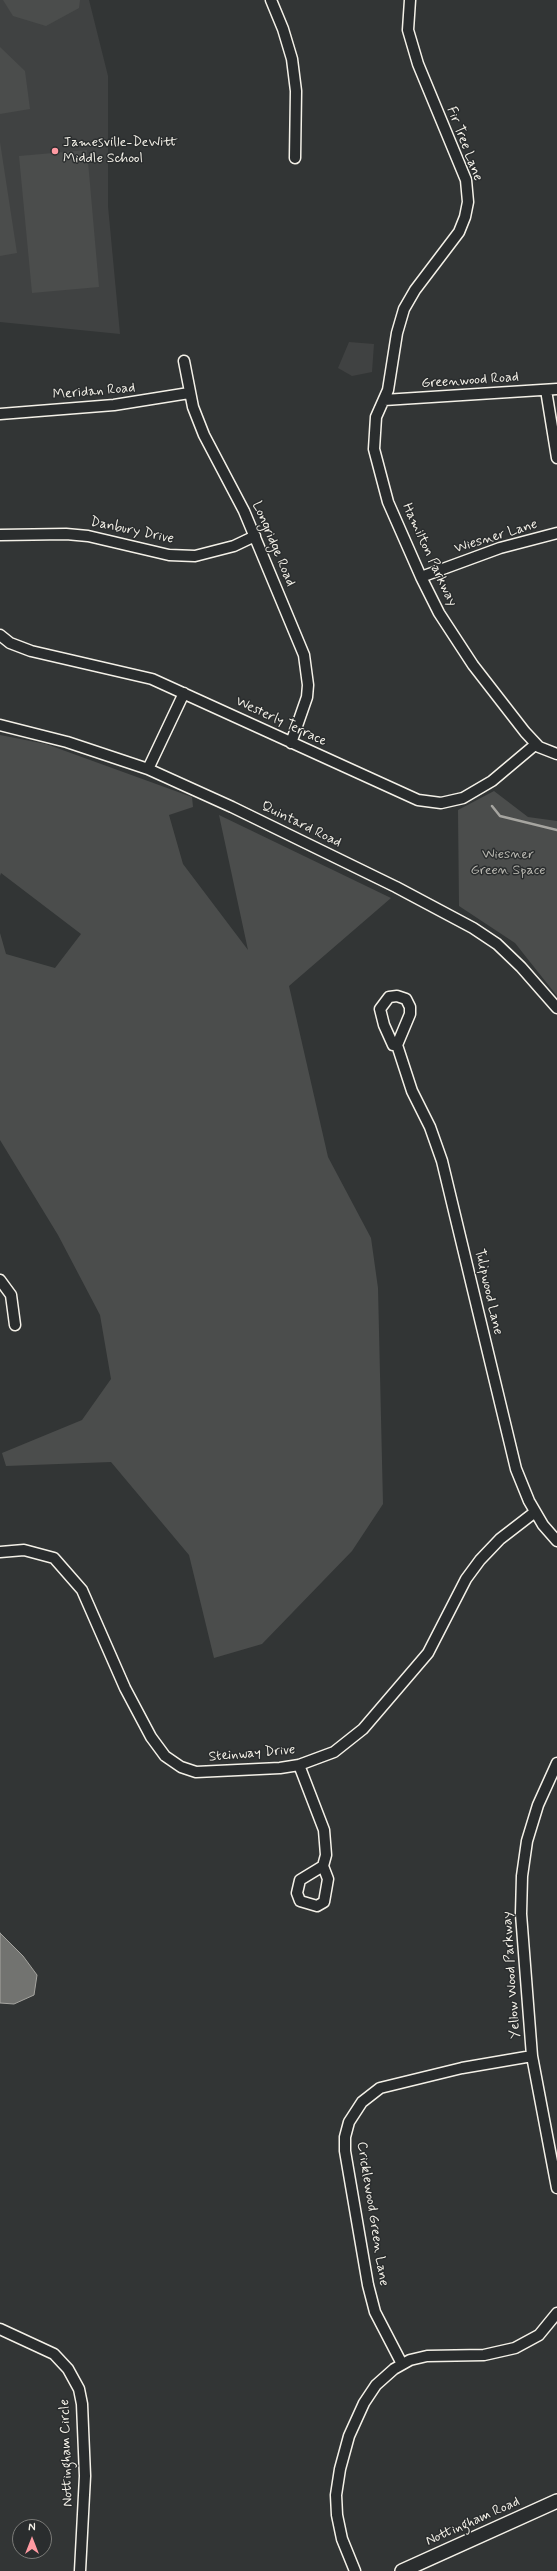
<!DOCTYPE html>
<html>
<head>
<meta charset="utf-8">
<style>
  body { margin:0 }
  #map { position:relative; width:557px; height:2571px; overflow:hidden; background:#323535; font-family:Mynerve,sans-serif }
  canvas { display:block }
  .north { position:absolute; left:12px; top:2519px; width:40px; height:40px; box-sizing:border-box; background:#2a2d2e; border:1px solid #7b7b78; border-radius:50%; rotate:0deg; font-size:11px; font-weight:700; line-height:16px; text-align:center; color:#f4f1e8 }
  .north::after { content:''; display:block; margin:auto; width:14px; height:18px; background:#ff9aa2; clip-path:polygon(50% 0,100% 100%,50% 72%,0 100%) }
</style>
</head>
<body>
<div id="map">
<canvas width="557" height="2571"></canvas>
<div class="north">N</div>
</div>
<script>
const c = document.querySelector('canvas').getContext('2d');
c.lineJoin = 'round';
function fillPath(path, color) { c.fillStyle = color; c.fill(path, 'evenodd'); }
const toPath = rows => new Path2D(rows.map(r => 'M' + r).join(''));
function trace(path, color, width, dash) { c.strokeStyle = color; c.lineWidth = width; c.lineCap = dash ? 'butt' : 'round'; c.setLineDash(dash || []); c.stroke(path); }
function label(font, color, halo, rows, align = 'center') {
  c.font = font + ' Mynerve,sans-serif'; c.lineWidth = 3; c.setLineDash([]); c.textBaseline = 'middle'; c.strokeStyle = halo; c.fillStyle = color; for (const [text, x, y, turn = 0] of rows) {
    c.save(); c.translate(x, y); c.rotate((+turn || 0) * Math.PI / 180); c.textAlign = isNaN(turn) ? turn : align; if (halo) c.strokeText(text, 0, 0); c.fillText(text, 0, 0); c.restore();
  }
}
fillPath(toPath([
  [0,0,89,0,108,76,108,206,120,334,0,322],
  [349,342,374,344,372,372,352,376,338,368]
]), '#404242');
fillPath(toPath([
  [3,0,80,0,79,8,46,26,13,16],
  [0,47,25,71,30,109,0,114],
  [0,142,17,253,0,256],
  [87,150,99,287,32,293,19,156],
  [0,735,46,744,192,797,193,807,169,815,183,864,248,950,219,815,391,898,289,986,328,1157,371,1238,378,1288,383,1504,352,1551,262,1644,214,1658,189,1555,111,1462,6,1466,2,1453,82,1420,111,1379,100,1315,58,1235,0,1140,0,933,6,954,55,968,81,934,1,873,0,876],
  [494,791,528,817,557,821,557,996,515,943,459,906,458,810]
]), '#4b4d4c');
const water = toPath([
  [0,1933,23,1956,37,1975,34,1995,14,2004,0,2003,0,1933]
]);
fillPath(water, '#727370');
trace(water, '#a6a5a0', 1);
trace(toPath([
  [492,806,500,816,557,830]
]), '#a6a5a0', 2.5);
const minor = toPath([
  [271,0,283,29,292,59,296,91,295,158],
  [410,0,408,30,418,64,466,180,468,202,465,217,459,232,415,290,404,309,397,333,388,390,376,417,374,449,388,502,421,577,439,613,473,665,525,732,539,747,557,754],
  [184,361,193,407,204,435,244,511,304,655,308,685,307,697,291,743],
  [546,390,557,458],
  [384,400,557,389],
  [0,414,114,405,189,393],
  [0,535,66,534,88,536,169,555,195,556,234,546,255,536],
  [421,577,500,548,557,533],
  [0,635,10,643,31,651,152,679,418,800,441,803,463,798,492,781,536,744],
  [0,725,67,742,148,769,232,807,396,887,473,928,497,944,521,967,557,1008],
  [148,769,184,693],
  [397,996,406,999,410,1007,410,1014,397,1045,393,1045,384,1025,380,1009,389,997,397,996],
  [397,1045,412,1091,430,1127,442,1161,516,1469,529,1501,543,1525,557,1541],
  [0,1280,11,1295,15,1325],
  [0,1552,24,1550,54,1558,82,1590,125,1688,151,1737,165,1756,181,1767,196,1772,280,1768,299,1765,334,1752,363,1729,428,1653,466,1579,480,1560,500,1539,535,1512],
  [557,1763,538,1805,527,1841,522,1876,521,1914,532,2056,557,2188],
  [299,1765,324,1830,326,1855,323,1866],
  [323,1866,328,1879,324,1902,317,1906,300,1901,297,1893,300,1880,323,1866],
  [0,2329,54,2354,68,2369,79,2389,82,2404,85,2476,80,2571],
  [402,2364,375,2312,368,2285,345,2151,345,2137,349,2122,362,2102,380,2088,462,2068,532,2056],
  [355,2571,342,2539,337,2515,336,2495,340,2469,349,2436,364,2403,376,2385,394,2369,410,2360,427,2356,484,2355,515,2348,539,2335,557,2313]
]);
const tertiary = toPath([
  [402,2571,557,2501]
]);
trace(minor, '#f4f1e8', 13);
trace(tertiary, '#f4f1e8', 16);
trace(minor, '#2a2d2e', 10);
trace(tertiary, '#2a2d2e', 13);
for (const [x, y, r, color] of [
  [55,151,4,"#ff9aa2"]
]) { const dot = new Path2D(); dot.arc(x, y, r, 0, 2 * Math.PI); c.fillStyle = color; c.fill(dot); trace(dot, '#2a2d2e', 1.5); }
label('14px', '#f4f1e8', '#2a2d2e', [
  ["Jamesville-DeWitt",63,143],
  ["Middle School",63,159]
], 'left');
label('14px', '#f4f1e8', '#2a2d2e', [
  ["Fir Tree Lane",464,144,69],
  ["Greenwood Road",470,381,-4],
  ["Meridan Road",94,392,-5],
  ["Danbury Drive",132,531,12],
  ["Wiesner Lane",496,537,-17],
  ["Longridge Road",273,544,67],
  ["Hamilton Parkway",429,555,65],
  ["Westerly Terrace",281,722,25],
  ["Quintard Road",301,825,26],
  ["Tulipwood Lane",488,1292,77],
  ["Steinway Drive",252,1754,-5],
  ["Yellow Wood Parkway",512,1975,-94],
  ["Cricklewood Green Lane",372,2214,81],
  ["Nottingham Circle",67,2453,-92],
  ["Nottingham Road",473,2522,-24]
]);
label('14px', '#b9b8b1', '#2a2d2e', [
  ["Wiesner",508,855],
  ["Green Space",508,871]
]);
</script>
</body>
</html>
